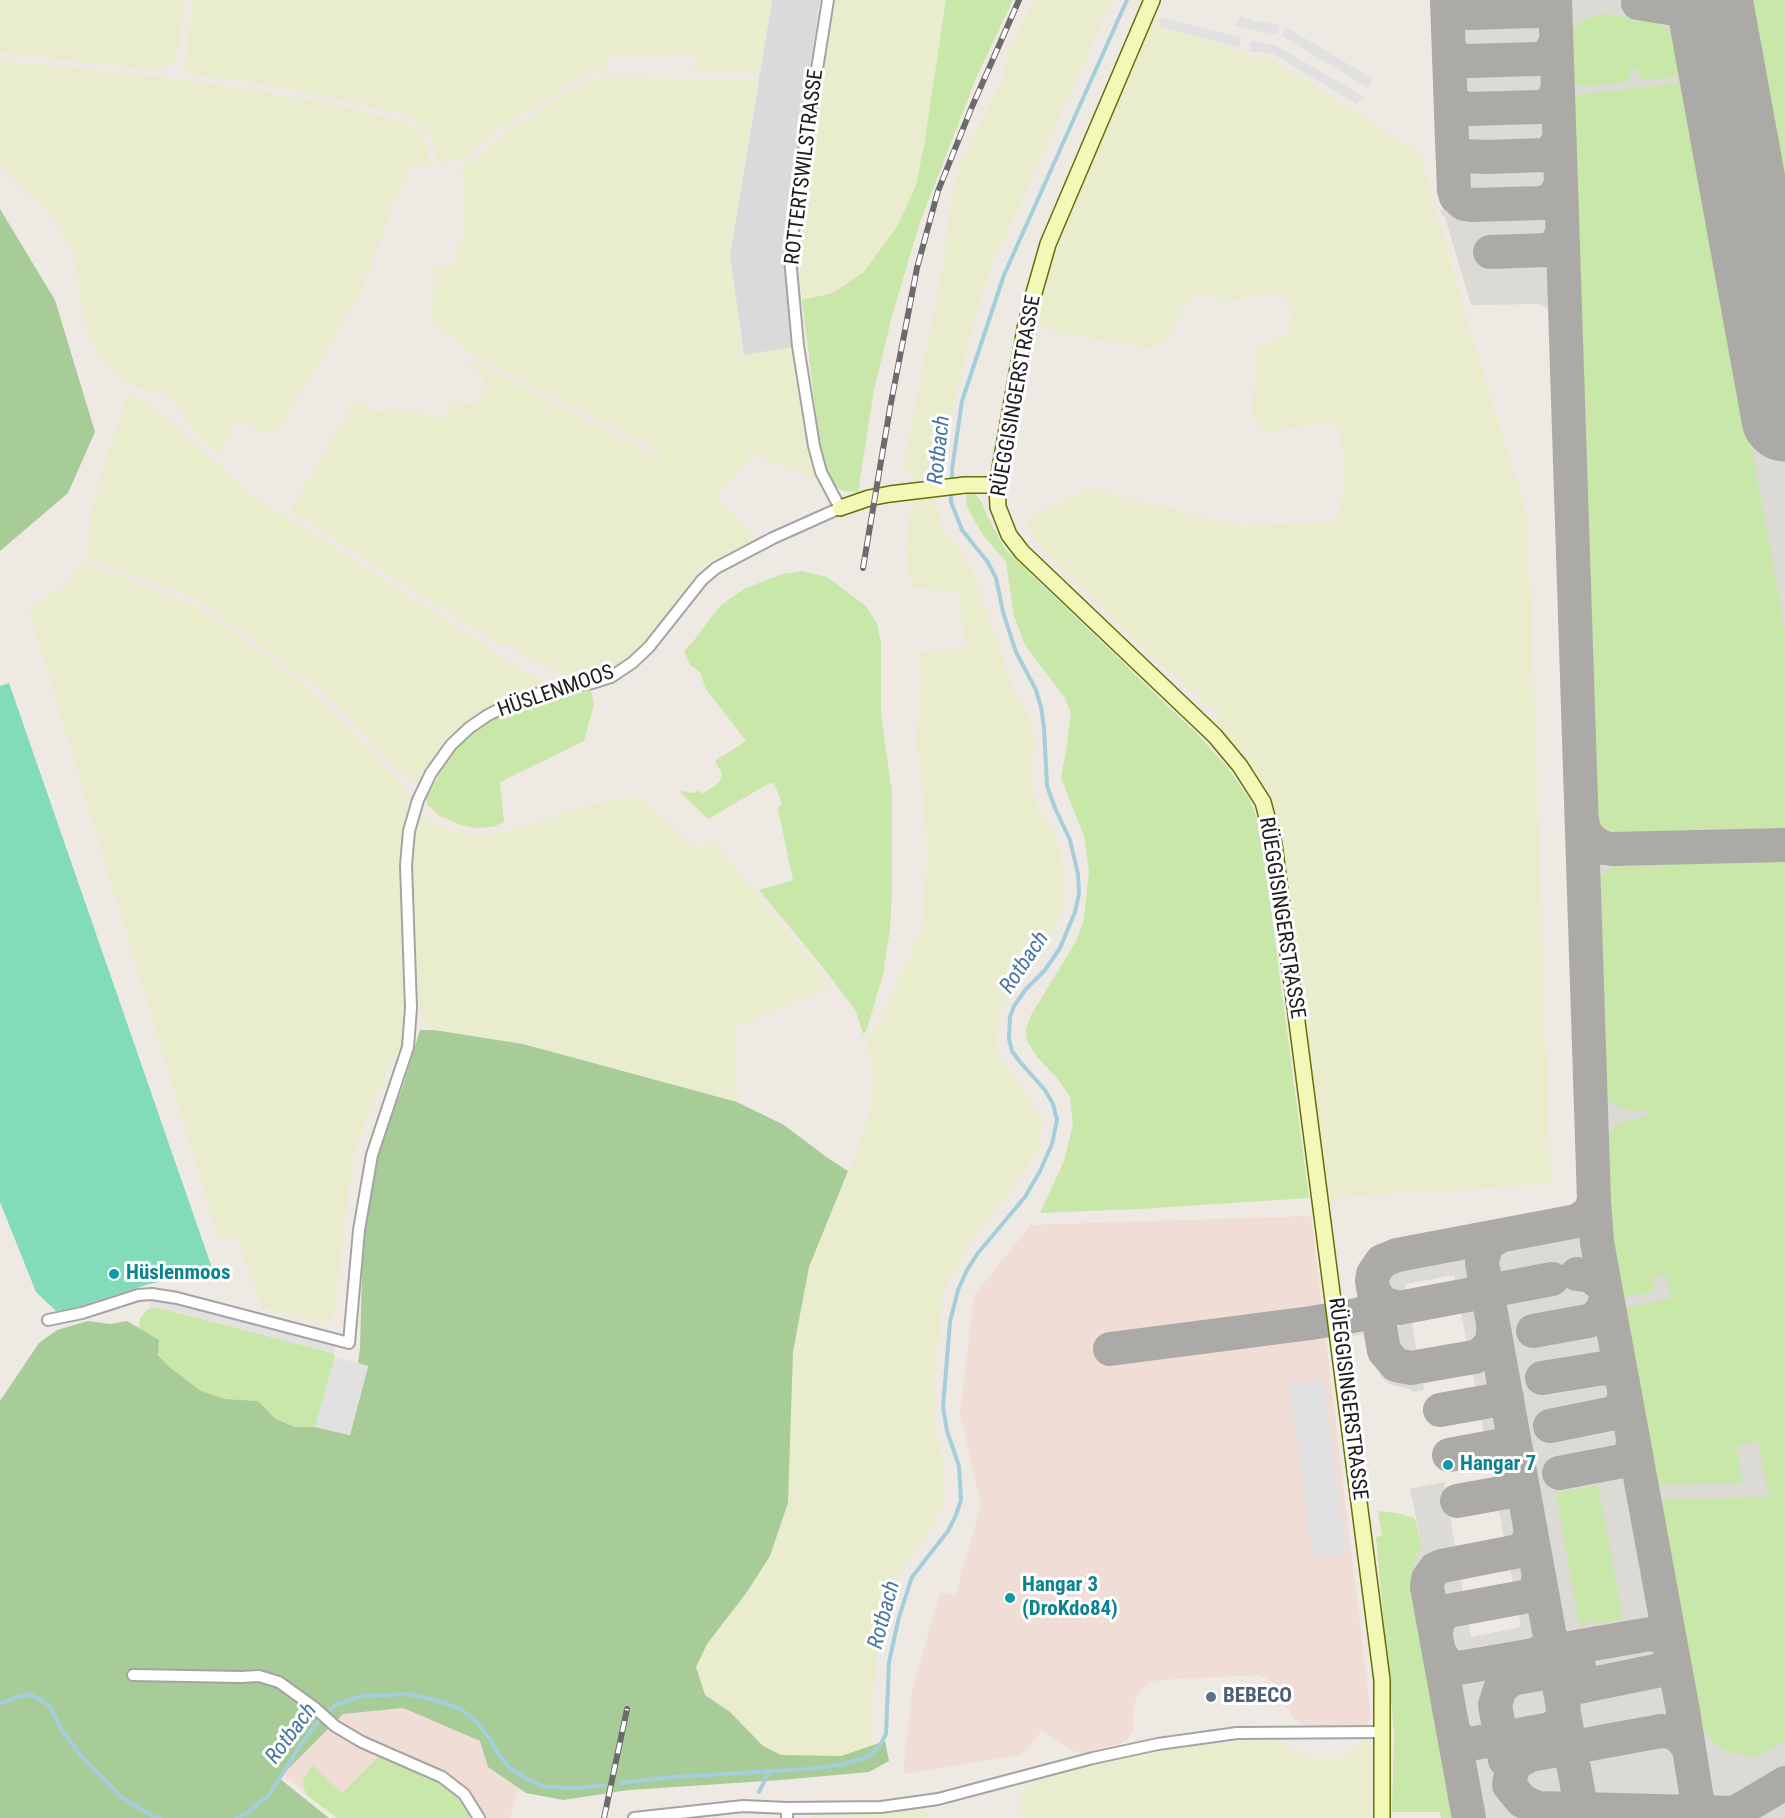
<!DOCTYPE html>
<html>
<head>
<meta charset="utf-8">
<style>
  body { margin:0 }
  canvas { display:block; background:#eeeae3 }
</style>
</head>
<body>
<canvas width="1785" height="1818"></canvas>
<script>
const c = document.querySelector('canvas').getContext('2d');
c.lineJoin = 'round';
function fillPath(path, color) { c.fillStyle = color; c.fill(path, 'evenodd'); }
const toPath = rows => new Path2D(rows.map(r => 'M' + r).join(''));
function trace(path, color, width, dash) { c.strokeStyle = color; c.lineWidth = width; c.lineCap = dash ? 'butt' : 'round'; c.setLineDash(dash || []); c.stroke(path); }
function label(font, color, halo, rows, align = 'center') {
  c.font = font + ' "Roboto Condensed",sans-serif'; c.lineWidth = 6; c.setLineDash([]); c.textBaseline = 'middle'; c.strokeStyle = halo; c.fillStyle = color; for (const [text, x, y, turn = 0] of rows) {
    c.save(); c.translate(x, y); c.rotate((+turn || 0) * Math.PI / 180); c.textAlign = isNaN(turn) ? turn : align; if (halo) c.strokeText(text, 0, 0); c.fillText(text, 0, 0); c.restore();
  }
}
fillPath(toPath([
  [772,0,820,0,787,219,785,266,795,347,744,355,730,255]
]), '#dbdada');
fillPath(toPath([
  [1311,1216,1371,1715,1368,1725,1310,1727,1298,1722,1290,1714,1280,1688,1268,1679,1258,1675,1158,1680,1151,1682,1142,1690,1136,1699,1133,1711,1133,1729,1129,1737,1120,1744,1086,1753,1073,1751,1042,1731,1021,1755,903,1774,912,1691,940,1592,955,1596,981,1505,960,1413,974,1295,1031,1225],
  [100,1702,343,1714,403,1708,480,1741,488,1767,518,1787,510,1818,337,1818,308,1796,296,1784,283,1775,278,1778]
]), '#f0ddd6');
fillPath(toPath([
  [1434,0,1751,0,1750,10,1785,203,1785,1818,1459,1818,1414,1568,1416,1556,1422,1547,1410,1489,1444,1482,1471,1637,1521,1627,1454,1275,1405,1284,1424,1390,1412,1392,1411,1389,1391,1385,1382,1378,1378,1370,1369,1336,1363,1334,1349,1337,1345,1306,1348,1299,1359,1296,1362,1291,1361,1275,1363,1262,1371,1253,1384,1247,1556,1216,1566,1211,1575,1203,1579,1196,1583,1178,1555,321,1554,315,1550,310,1540,304,1471,305,1445,217,1442,216,1440,211,1443,209,1440,201]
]), '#dcdad4');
fillPath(toPath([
  [0,0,184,0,179,47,175,57,170,63,159,69,139,69,0,52],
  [192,0,772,0,760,73,693,72,696,54,607,56,608,70,586,75,572,82,493,134,465,157,458,161,437,163,433,144,427,130,409,116,290,89,185,73],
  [831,0,946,0,924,146,916,185,898,225,864,272,833,293,802,300,797,240],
  [1034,0,1112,0,1029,185,991,265,968,344,937,477,915,480,903,468,944,258,951,202,960,167,1004,75,1007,56],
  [1162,18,1160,26,1274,61,1354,111,1420,155,1468,322,1528,518,1551,1184,1329,1198,1326,1189,1281,839,1270,804,1257,775,1242,756,1219,731,1216,727,1217,721,1220,715,1148,653,1086,593,1042,548,1033,537,1030,528,1027,518,1090,488,1241,526,1336,521,1343,493,1344,472,1339,425,1303,426,1268,432,1263,431,1259,427,1252,413,1256,348,1287,334,1291,324,1293,315,1284,298,1273,294,1261,293,1225,303,1205,294,1193,296,1185,305,1171,334,1162,343,1150,348,1057,333,1041,328,1034,320,1056,245,1149,24,1156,19],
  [8,61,162,77,247,89,328,103,406,122,419,132,425,140,430,167,413,164,390,212,375,256,357,300,275,436,245,424,234,426,218,456,185,421,173,401,165,395,134,386,119,376,102,358,91,339,82,315,77,274,72,249,61,228,45,210,0,168,0,62],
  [609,77,759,80,730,255,740,338,744,355,795,347,810,453,817,479,752,455,715,498,758,540,712,559,699,573,646,642,629,657,609,672,573,679,533,661,508,646,498,645,290,510,355,400,376,412,385,412,393,408,405,412,432,415,442,420,453,401,465,405,473,403,479,399,484,392,486,386,484,379,473,367,468,365,470,359,660,457,662,453,465,351,458,341,435,324,432,319,434,267,454,267,456,247,463,239,464,178,461,171,462,167,520,123,572,88,591,80],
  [129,392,149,404,175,424,242,488,543,683,543,685,541,688,527,691,499,703,472,720,454,734,442,747,422,781,416,783,394,770,339,706,323,692,197,599,96,562,88,557,89,521,101,474],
  [935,497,943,528,972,569,1015,695,1028,714,1035,744,1030,771,1036,803,1057,839,1065,880,1064,906,1052,932,1016,981,999,1016,996,1047,1043,1121,1039,1144,1023,1174,968,1247,943,1294,934,1389,936,1434,944,1463,944,1504,928,1533,899,1577,889,1608,877,1653,871,1717,872,1731,868,1746,841,1756,781,1755,763,1746,730,1712,705,1695,696,1667,707,1644,747,1592,770,1556,788,1503,793,1352,809,1267,853,1160,869,1116,874,1070,866,1040,879,1020,922,931,927,854,923,792,916,741,921,680,919,653,966,647,958,593,912,587,909,575,906,548,910,510,916,500],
  [81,562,191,603,222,623,292,675,331,707,413,798,404,824,401,865,407,962,406,1013,403,1041,374,1098,353,1157,334,1310,330,1321,319,1322,264,1307,260,1302,237,1238,232,1235,219,1240,28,608,60,589],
  [621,798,643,798,698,851,711,838,817,969,829,988,735,1028,737,1102,523,1044,434,1030,427,1025,423,1019,420,1010,415,958,410,865,413,830,416,821,425,818,453,831,471,835,488,835,514,830,582,807],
  [1364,1739,1372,1743,1371,1818,1025,1818,1018,1808,1021,1795,1037,1779,1112,1759,1166,1749,1210,1743,1210,1746,1213,1747,1214,1743,1276,1741,1284,1743,1311,1758,1346,1758,1362,1743],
  [925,1809,930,1818,810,1818,818,1815]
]), '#eaecce');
fillPath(toPath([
  [946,0,1013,0,977,76,920,222,892,316,874,390,858,492,842,491,833,483,825,470,821,455,802,300,833,293,864,272,898,225,916,185,924,146],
  [1751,0,1785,0,1785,203,1750,10],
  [1602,14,1645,19,1655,21,1664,26,1674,37,1678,45,1683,74,1682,76,1643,80,1639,78,1637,68,1629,69,1629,79,1626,82,1567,87,1566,45,1572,30,1584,20,1593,16],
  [1680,83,1685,85,1785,630,1785,834,1782,835,1624,839,1610,834,1604,830,1594,817,1590,804,1567,99,1570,96],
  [967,492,976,495,981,501,989,519,1005,549,1197,734,1228,768,1250,800,1257,818,1266,872,1309,1198,1139,1209,1040,1213,1064,1161,1073,1124,1070,1097,1058,1079,1037,1057,1027,1041,1026,1029,1031,1015,1077,940,1084,918,1089,872,1084,836,1061,778,1067,745,1071,713,1065,698,1025,645,1014,616,1006,562,983,535,969,511,966,502],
  [802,571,827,577,866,606,877,624,881,643,881,714,892,793,892,894,890,929,883,975,866,1032,863,1034,856,1011,822,966,759,890,793,880,778,809,782,803,774,783,768,784,708,819,679,791,695,793,699,790,702,794,714,786,720,781,722,774,715,761,746,741,706,689,700,672,690,665,684,651,695,639,720,606,744,589,782,574],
  [591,690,594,705,584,741,500,782,504,822,493,827,477,828,461,825,440,816,427,805,426,799,438,777,443,763,459,744,481,725,506,711,541,698,564,693],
  [1785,857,1785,1741,1756,1757,1731,1753,1720,1748,1710,1739,1703,1728,1699,1715,1660,1500,1769,1497,1758,1441,1736,1446,1743,1483,1657,1485,1625,1308,1671,1298,1666,1275,1652,1278,1653,1292,1622,1297,1608,1218,1601,1154,1604,1141,1611,1131,1621,1123,1649,1115,1647,1110,1638,1111,1627,1110,1615,1105,1606,1096,1600,1084,1594,895,1598,881,1607,870,1617,862,1631,860],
  [151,1307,171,1311,333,1353,335,1357,315,1427,295,1427,276,1419,258,1401,225,1399,201,1391,167,1366,139,1327,140,1319,143,1314],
  [1598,1485,1623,1619,1595,1624,1594,1619,1587,1621,1588,1625,1580,1627,1556,1493],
  [1378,1511,1397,1513,1415,1518,1422,1547,1416,1556,1414,1568,1459,1818,1441,1818,1440,1812,1392,1812,1394,1733,1376,1537,1382,1536],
  [379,1756,446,1787,460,1800,470,1818,337,1818,308,1796,303,1786,303,1780,312,1765,342,1793]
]), '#c8e7a9');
fillPath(toPath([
  [0,209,55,300,95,432,68,493,0,551],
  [420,1030,434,1030,523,1044,737,1102,784,1125,825,1156,848,1171,809,1267,793,1352,788,1503,770,1556,747,1592,707,1644,696,1667,705,1695,730,1712,763,1746,781,1755,841,1756,885,1741,889,1761,869,1772,781,1780,629,1790,563,1800,526,1793,488,1767,480,1741,403,1708,343,1714,279,1778,329,1818,0,1818,0,1401,39,1343,57,1330,88,1321,110,1324,127,1321,159,1340,158,1355,168,1366,201,1391,225,1399,258,1401,276,1419,295,1427,315,1427,350,1435,368,1366,358,1363,360,1348,363,1237,373,1174,386,1130,403,1086]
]), '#a7cc98');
fillPath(toPath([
  [9,683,212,1268,146,1285,71,1309,56,1311,36,1292,0,1202,0,686]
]), '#82dcb9');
fillPath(toPath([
  [1241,16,1253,21,1281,25,1276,34,1252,30,1235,25],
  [1162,18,1242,38,1239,48,1159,26],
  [1286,27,1373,79,1368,88,1281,35],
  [1251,41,1275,45,1363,96,1357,104,1273,54,1249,51],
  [150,1298,158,1298,335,1345,333,1353,171,1311,151,1307],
  [335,1357,368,1366,350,1435,315,1427],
  [1323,1379,1347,1553,1313,1558,1289,1384]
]), '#e1e1e1');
trace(toPath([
  [952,482,952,469,962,401,1004,275,1127,0],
  [0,1704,15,1698,30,1694,49,1705,63,1732,82,1757,121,1797,154,1817,160,1818],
  [620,1783,674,1777,807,1769,839,1765,868,1757,879,1747,886,1734,889,1662,899,1617,912,1577,948,1531,956,1515,961,1500,959,1466,947,1431,943,1407,950,1322,958,1290,967,1270,978,1253,1025,1197,1040,1171,1052,1144,1057,1120,1053,1104,1045,1090,1020,1062,1012,1051,1009,1039,1010,1017,1014,1006,1026,989,1045,970,1060,948,1075,912,1079,894,1078,874,1070,840,1055,808,1047,786,1044,727,1041,707,1036,690,1016,652,1003,612,996,578,987,561,962,530,951,502,951,489],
  [759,1792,769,1772],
  [236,1818,250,1811,269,1795,300,1746,316,1724,335,1705,362,1696,408,1694,435,1700,461,1709,476,1722,488,1736,498,1753,510,1768,527,1779,545,1787,577,1788,604,1785]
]), '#a4cedb', 4);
trace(toPath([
  [1447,0,1452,141,1454,190,1456,197,1464,204,1471,205,1542,203,1554,198,1560,186],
  [1448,0,1453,8,1457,11,1469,13,1537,11,1547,7,1552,0],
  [1555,0,1594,1201,1597,1242,1683,1711,1700,1818],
  [1638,3,1675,9,1695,19,1711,36,1719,56],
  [1450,48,1452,54,1458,59,1468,61,1537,59,1543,58,1550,53,1556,41],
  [1451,98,1458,106,1468,109,1539,107,1547,105,1554,100,1557,89],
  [1452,141,1456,151,1464,156,1487,157,1544,155,1553,150,1559,139],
  [1490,252,1548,250,1556,245,1562,234],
  [1582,820,1584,831,1593,842,1604,848,1612,849,1785,845],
  [1499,1237,1490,1242,1485,1249,1482,1263,1583,1818],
  [1374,1293,1384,1304,1399,1308,1552,1279],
  [1493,1328,1493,1338,1489,1346,1481,1354,1474,1357,1411,1368,1396,1365,1384,1351,1372,1281,1373,1274,1382,1261,1397,1255,1577,1221,1589,1213,1594,1201],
  [1533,1331,1588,1321,1595,1318,1602,1310,1606,1299,1606,1293,1603,1286,1591,1276,1577,1274],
  [1110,1349,1311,1323,1358,1315,1371,1311,1374,1308,1376,1303],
  [1542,1378,1604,1368,1614,1370,1621,1377,1623,1382],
  [1440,1410,1507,1398],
  [1550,1426,1614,1413,1622,1405,1625,1394],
  [1449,1455,1514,1443],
  [1559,1473,1622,1461,1628,1457,1632,1450,1633,1441],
  [1457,1501,1523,1489],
  [1436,1632,1438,1619,1448,1611,1529,1596,1536,1590,1539,1575],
  [1440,1653,1446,1664,1459,1668,1534,1655,1542,1651],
  [1454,1732,1460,1740,1470,1744,1551,1729,1561,1721,1563,1714,1564,1697,1573,1688,1661,1670,1670,1661,1671,1650,1668,1642,1663,1637,1650,1634,1570,1648,1560,1656,1556,1663,1556,1670],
  [1689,1748,1680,1737,1672,1732,1661,1731,1530,1755,1519,1761,1512,1769,1509,1785,1522,1801,1538,1808,1735,1813],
  [1505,1760,1495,1705,1500,1689,1510,1680,1516,1678,1579,1667],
  [1469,1818,1427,1587,1428,1579,1435,1569,1442,1566,1519,1551,1528,1543,1531,1531],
  [1726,1818,1785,1783]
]), '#acaaa7', 34);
trace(toPath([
  [1709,0,1785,418]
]), '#acaaa7', 87);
const street = toPath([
  [48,1320,82,1313,138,1295,152,1294,177,1298,349,1343,359,1230,372,1155,408,1047,411,1008,406,865,409,831,418,800,431,773,451,745,469,728,488,715,520,699,560,687,592,683,611,677,632,663,649,647,702,580,716,568,773,538,840,508,821,472,814,446,798,346,790,258,797,195,828,0],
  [133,1675,241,1677,259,1676,279,1682,315,1708,335,1726,362,1742,442,1777,464,1794,479,1818],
  [634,1818,743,1806,787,1808],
  [787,1818,787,1808,881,1807,938,1799,1093,1758,1158,1744,1237,1733,1383,1732]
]);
const secondary = toPath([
  [1152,0,1048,244,1030,307,1025,329,997,485,998,507,1009,535,1022,552,1215,736,1240,766,1263,802,1274,844,1382,1680,1382,1818],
  [840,508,869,498,890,494,965,485,997,485]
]);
trace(street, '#a4a4a4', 14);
trace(secondary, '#657007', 18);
trace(street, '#fff', 10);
trace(secondary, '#f4f8b7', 15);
const rail = toPath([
  [863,568,890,408,917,268,938,191,971,109,1019,0],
  [604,1818,627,1709]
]);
trace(rail, '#6b6b6b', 6);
trace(rail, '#fff', 4, [11]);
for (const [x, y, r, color] of [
  [114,1274,6,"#0f9aa8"],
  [1448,1465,6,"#0f9aa8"],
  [1010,1598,6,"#0f9aa8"],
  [1211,1697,6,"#5c6f8a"]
]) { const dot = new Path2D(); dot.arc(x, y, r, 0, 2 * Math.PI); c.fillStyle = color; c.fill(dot); trace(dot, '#fff', 2); }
label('21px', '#1d1d1d', '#fff', [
  ["ROTTERTSWILSTRASSE",805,167,-83],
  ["RÜEGGISINGERSTRASSE",1017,396,-80],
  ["HÜSLENMOOS",556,692,-19],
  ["RÜEGGISINGERSTRASSE",1281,918,81],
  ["RÜEGGISINGERSTRASSE",1347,1399,83]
]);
label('bold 21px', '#0d838f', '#fff', [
  ["Hüslenmoos",126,1274],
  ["Hangar 7",1460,1465],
  ["Hangar 3",1022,1586],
  ["(DroKdo84)",1022,1610]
], 'left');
label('bold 21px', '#4e5e75', '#fff', [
  ["BEBECO",1223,1697]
], 'left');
label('italic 22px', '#4976a2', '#fff', [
  ["Rotbach",940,450,-84],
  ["Rotbach",1025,963,-56],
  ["Rotbach",885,1615,-75],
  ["Rotbach",292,1734,-53]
]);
</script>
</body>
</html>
